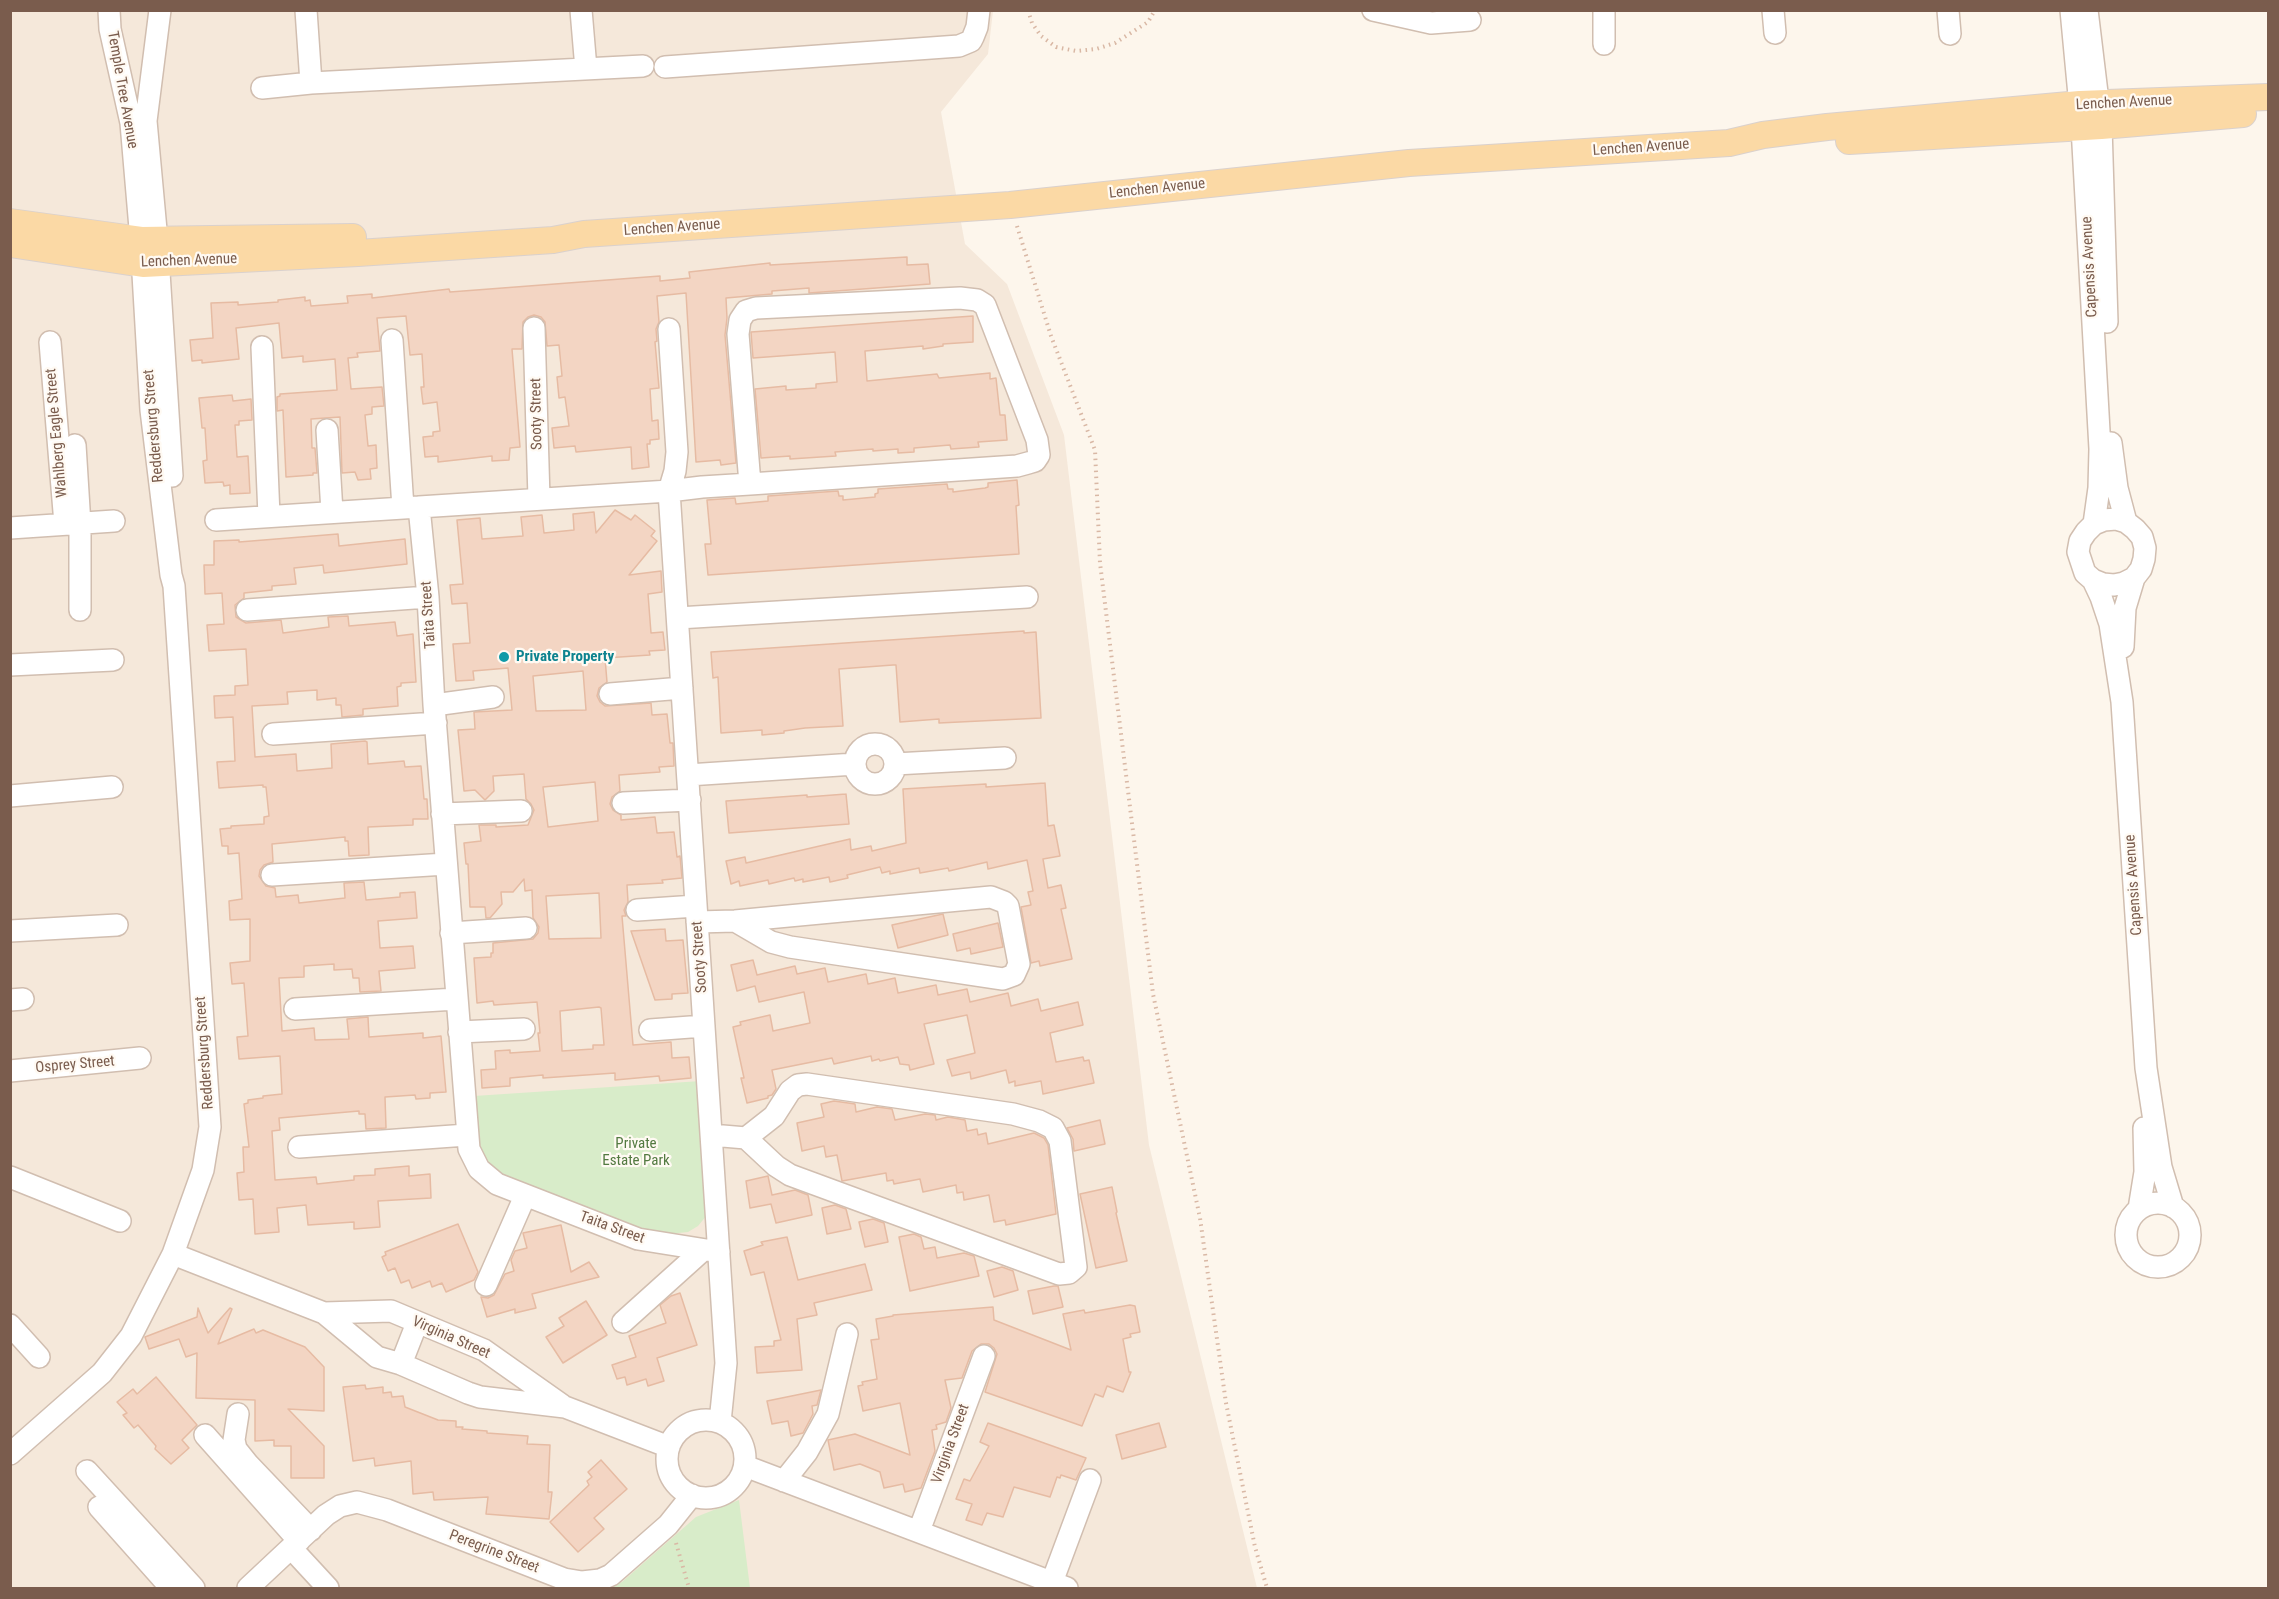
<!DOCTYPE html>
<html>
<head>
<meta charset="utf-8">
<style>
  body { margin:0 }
  #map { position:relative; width:2279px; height:1599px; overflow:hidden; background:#fdf6ec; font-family:"Roboto Condensed",sans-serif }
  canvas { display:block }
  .frame { position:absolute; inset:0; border:12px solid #7a5c4d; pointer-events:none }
</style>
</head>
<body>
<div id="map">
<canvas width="2279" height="1599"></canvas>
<div class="frame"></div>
</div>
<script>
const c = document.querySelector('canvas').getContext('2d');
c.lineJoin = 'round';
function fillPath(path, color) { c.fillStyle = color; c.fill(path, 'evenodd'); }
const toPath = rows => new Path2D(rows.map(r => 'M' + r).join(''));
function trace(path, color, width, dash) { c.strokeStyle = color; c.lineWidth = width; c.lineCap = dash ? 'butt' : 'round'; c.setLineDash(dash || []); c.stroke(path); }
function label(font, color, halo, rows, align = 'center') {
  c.font = font + ' "Roboto Condensed",sans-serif'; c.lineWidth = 4.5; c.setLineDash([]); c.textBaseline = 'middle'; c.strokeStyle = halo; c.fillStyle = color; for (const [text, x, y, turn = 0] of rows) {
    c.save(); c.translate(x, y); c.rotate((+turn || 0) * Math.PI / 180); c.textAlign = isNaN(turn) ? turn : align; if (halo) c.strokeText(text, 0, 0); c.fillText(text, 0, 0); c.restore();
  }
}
fillPath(toPath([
  [11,11,993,11,988,54,941,112,965,244,1007,284,1064,435,1149,1145,1257,1588,11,1588]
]), '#f5e8da');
fillPath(toPath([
  [701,1081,707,1215,698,1226,688,1232,669,1234,649,1231,510,1178,498,1172,488,1162,478,1142,474,1096],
  [739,1500,750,1588,607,1588,622,1582,696,1517]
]), '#d8ecc9');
const building = toPath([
  [907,257,907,265,928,264,930,284,809,293,809,288,772,291,772,294,726,298,727,318,725,335,736,463,721,465,720,460,696,462,686,293,657,296,659,322,656,329,657,341,655,342,659,388,650,389,652,421,658,420,659,439,650,440,650,444,647,444,649,467,632,469,631,447,576,452,575,446,554,448,552,428,569,426,565,397,559,398,557,377,562,376,559,345,547,346,545,322,541,317,534,315,528,317,523,322,522,349,512,349,520,447,510,448,509,460,492,461,492,456,438,462,438,456,425,457,423,437,433,436,433,432,440,431,437,402,423,404,421,387,424,387,422,354,410,355,406,316,377,318,380,351,357,353,358,357,348,358,351,389,382,387,384,406,372,407,372,414,365,415,368,446,376,445,377,468,370,469,371,479,358,480,355,472,342,473,340,417,311,419,312,448,315,448,317,473,313,473,313,475,286,477,283,410,277,411,277,397,280,396,280,394,337,390,335,359,303,362,303,356,282,358,279,323,236,328,239,359,202,363,202,360,192,361,190,340,213,338,211,303,238,302,238,305,278,302,278,300,305,297,305,301,310,300,311,306,348,303,347,296,372,294,372,298,449,289,450,292,660,276,660,281,690,278,689,272,770,263,770,265,907,257],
  [973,316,973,342,943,344,943,346,923,349,923,346,865,351,867,381,937,374,939,378,990,373,990,379,996,378,1000,415,1005,415,1007,440,978,442,979,447,951,449,950,445,914,448,914,452,898,453,898,449,873,451,873,449,835,452,836,456,790,459,790,456,761,458,755,389,786,386,786,390,816,388,816,384,837,382,835,352,753,358,751,332,973,316],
  [232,395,233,401,251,399,252,420,239,421,239,425,235,425,237,457,248,456,250,493,230,494,230,485,224,486,223,482,205,483,203,461,207,460,205,428,202,428,199,398,232,395],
  [1017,480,1019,505,1016,506,1019,554,708,575,705,544,711,544,707,500,735,498,736,504,768,501,768,496,838,491,839,496,843,496,843,500,875,497,875,494,878,493,878,489,947,484,948,489,953,489,953,492,985,488,988,487,988,483,1017,480],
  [615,510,631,520,635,515,655,531,651,536,657,541,629,575,661,571,662,592,648,594,651,633,663,632,665,650,649,651,650,655,605,658,607,682,599,688,597,696,600,702,605,706,651,703,652,715,667,714,670,743,673,743,674,766,659,767,660,772,619,775,620,791,612,797,610,804,613,810,621,815,621,820,655,817,657,833,674,832,677,857,680,856,682,878,662,880,663,883,627,885,628,902,624,910,626,916,622,916,633,1045,671,1042,672,1058,689,1057,691,1078,660,1081,659,1076,615,1080,615,1073,543,1078,543,1075,510,1078,510,1086,482,1088,481,1070,496,1069,495,1051,510,1050,510,1053,540,1051,538,1033,540,1033,537,1002,494,1005,493,1001,477,1003,474,958,491,957,491,953,493,953,493,943,533,939,538,933,539,927,533,918,532,890,525,891,524,879,513,892,501,892,502,904,490,918,486,918,485,907,470,907,468,864,466,864,464,843,481,841,479,825,496,825,496,827,528,825,534,810,531,804,526,799,524,774,493,776,494,791,485,800,475,790,464,791,458,730,475,729,474,712,512,710,508,668,473,671,474,680,456,681,453,644,470,643,467,603,452,604,450,585,463,584,457,520,480,518,482,539,523,536,521,517,542,515,544,533,574,530,573,514,594,512,596,533,615,510],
  [583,671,586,710,536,711,533,676,583,671],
  [595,782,598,821,548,827,543,787,595,782],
  [599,893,601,938,549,939,546,896,599,893],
  [599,1007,601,1008,604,1045,593,1045,593,1049,562,1051,560,1011,599,1007],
  [338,534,339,546,405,539,407,564,324,573,323,565,294,568,296,584,272,586,272,590,244,593,244,598,235,605,236,617,246,623,281,620,283,633,329,627,328,617,348,616,349,626,395,622,397,636,413,634,416,682,401,683,401,686,397,687,398,706,363,709,363,715,342,717,341,705,336,705,336,698,317,700,317,690,287,692,288,704,252,706,255,757,296,754,297,771,332,768,331,744,365,741,367,742,368,764,404,761,405,767,421,766,424,799,427,799,428,819,413,819,413,825,368,827,369,855,349,856,348,841,345,841,345,837,272,844,273,862,264,865,260,870,259,876,266,886,275,888,276,897,298,895,299,903,345,898,344,883,364,882,366,900,400,897,400,893,415,892,417,918,378,921,380,948,413,946,415,968,379,971,381,991,360,992,359,978,353,978,352,969,334,970,334,964,304,966,304,977,279,978,282,1031,314,1028,315,1040,349,1039,347,1019,368,1017,369,1037,423,1033,423,1038,441,1036,446,1092,430,1093,430,1098,416,1099,415,1095,385,1097,386,1128,366,1129,365,1114,359,1114,359,1111,279,1118,280,1130,272,1131,275,1180,316,1177,317,1184,354,1180,354,1176,375,1175,375,1169,409,1166,409,1176,430,1174,431,1198,378,1201,380,1227,354,1229,354,1222,308,1225,306,1205,277,1208,279,1232,255,1234,253,1199,239,1200,237,1173,244,1172,243,1147,249,1147,244,1104,248,1103,248,1100,263,1098,263,1096,282,1094,280,1056,239,1059,237,1037,248,1036,244,983,232,984,230,963,250,961,250,919,230,920,229,901,242,899,239,853,228,854,228,846,222,846,220,829,231,828,231,826,264,824,264,817,269,816,266,787,263,787,263,785,219,788,217,762,235,761,233,717,215,718,214,696,235,695,235,686,248,685,246,649,209,651,207,625,224,624,222,593,205,594,204,565,214,565,214,541,239,540,239,542,338,534],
  [1024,631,1024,633,1036,632,1041,718,939,723,939,719,900,722,896,665,893,665,839,669,843,726,805,728,784,731,784,733,762,735,762,730,721,733,718,677,713,678,711,652,1024,631],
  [1045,783,1048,826,1054,825,1060,856,1043,859,1048,888,1061,885,1066,908,1061,909,1072,959,1040,966,1039,961,1031,963,1021,907,1031,905,1028,892,1033,891,1027,860,988,869,987,862,949,871,948,868,920,873,919,868,890,874,890,871,882,873,880,867,847,875,848,878,830,882,829,877,803,882,803,879,795,881,794,878,769,884,768,880,740,886,739,881,731,884,726,861,745,857,746,863,850,839,851,850,871,846,872,851,906,843,903,789,986,784,986,787,1045,783],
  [846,794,849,824,729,833,726,801,807,795,807,797,846,794],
  [943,914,948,935,898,948,892,925,943,914],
  [998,923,1003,947,971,954,970,948,957,951,953,934,998,923],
  [665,929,666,941,683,940,688,993,672,994,672,999,655,1000,631,931,665,929],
  [753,960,757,975,795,966,797,974,825,968,828,982,866,974,868,984,895,978,898,993,936,985,938,995,967,989,970,1002,1008,993,1011,1006,1038,999,1041,1011,1078,1002,1083,1025,1050,1033,1056,1062,1083,1057,1084,1061,1089,1060,1094,1083,1043,1094,1041,1081,1015,1086,1015,1081,1009,1083,1006,1070,971,1079,970,1072,952,1076,947,1060,975,1053,967,1015,924,1024,934,1064,910,1070,909,1065,900,1064,898,1057,880,1061,879,1059,872,1061,871,1056,834,1064,832,1058,772,1070,776,1089,772,1095,768,1096,768,1098,747,1103,741,1078,744,1078,733,1027,741,1025,740,1022,770,1015,773,1031,810,1023,804,992,759,1002,755,986,737,991,731,965,753,960],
  [834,1101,855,1104,856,1112,877,1107,892,1109,895,1120,925,1114,935,1115,936,1120,948,1117,965,1120,967,1131,977,1129,978,1135,986,1133,988,1144,1034,1133,1044,1138,1048,1145,1056,1214,1006,1225,1005,1220,994,1222,989,1195,964,1200,963,1192,957,1193,956,1185,923,1192,920,1179,894,1184,893,1180,887,1181,886,1173,842,1181,837,1155,826,1157,824,1146,802,1151,797,1123,824,1117,821,1104,834,1101],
  [1100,1120,1105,1144,1074,1151,1073,1139,1067,1128,1100,1120],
  [768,1176,772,1195,795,1190,808,1195,812,1215,776,1223,771,1204,750,1208,746,1181,768,1176],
  [1112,1187,1117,1212,1116,1213,1127,1261,1096,1268,1080,1194,1112,1187],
  [835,1205,846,1209,851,1229,827,1234,822,1208,835,1205],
  [873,1219,884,1223,888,1242,865,1247,859,1222,873,1219],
  [458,1224,478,1272,474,1280,446,1292,442,1283,432,1287,430,1281,412,1288,409,1280,401,1283,395,1268,388,1271,382,1257,386,1255,385,1252,458,1224],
  [561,1225,571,1272,589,1262,599,1277,532,1294,536,1308,515,1313,515,1309,487,1317,481,1297,488,1298,494,1295,505,1274,514,1271,511,1260,515,1251,527,1248,523,1233,561,1225],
  [914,1234,921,1237,924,1249,935,1247,937,1258,964,1253,974,1256,979,1276,910,1291,899,1237,914,1234],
  [787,1237,798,1280,865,1264,872,1290,814,1303,817,1315,797,1319,802,1370,757,1373,755,1347,774,1346,774,1341,781,1340,764,1272,751,1275,744,1251,763,1245,761,1242,787,1237],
  [1002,1267,1013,1271,1018,1290,994,1297,987,1271,1002,1267],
  [1054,1286,1058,1286,1063,1307,1033,1314,1028,1291,1054,1286],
  [680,1293,697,1345,657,1358,664,1381,648,1386,646,1379,627,1385,625,1377,617,1379,612,1365,636,1357,629,1336,666,1323,660,1305,671,1296,680,1293],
  [586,1301,607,1335,563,1363,546,1337,564,1326,559,1318,586,1301],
  [1130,1305,1135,1306,1140,1332,1130,1334,1131,1337,1123,1339,1129,1372,1131,1372,1123,1392,1107,1386,1103,1397,1095,1394,1082,1426,985,1392,997,1354,994,1348,989,1344,981,1344,972,1351,962,1378,945,1380,951,1408,946,1422,936,1425,937,1429,932,1430,935,1451,921,1488,905,1492,903,1484,884,1488,880,1472,860,1464,834,1470,828,1440,855,1434,910,1455,900,1403,863,1411,858,1386,863,1385,862,1382,877,1379,871,1340,879,1339,876,1319,893,1316,893,1315,993,1307,994,1320,1071,1350,1063,1314,1084,1310,1085,1313,1130,1305],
  [198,1308,208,1333,230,1308,232,1309,218,1344,254,1329,256,1333,263,1330,305,1347,324,1367,324,1411,288,1409,324,1446,324,1478,291,1478,291,1446,274,1446,274,1440,255,1441,255,1400,196,1398,197,1353,186,1357,179,1339,149,1349,145,1337,197,1317,198,1308],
  [156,1377,197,1425,182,1440,189,1448,171,1464,155,1449,156,1446,138,1425,134,1428,123,1415,127,1413,117,1402,133,1389,137,1394,156,1377],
  [365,1385,366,1389,383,1387,383,1393,391,1392,392,1397,403,1396,405,1407,438,1420,456,1421,456,1427,463,1427,462,1429,487,1431,487,1433,528,1436,527,1444,550,1445,548,1492,552,1492,549,1519,486,1514,488,1497,434,1500,433,1492,413,1494,411,1461,375,1466,374,1458,353,1461,343,1387,365,1385],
  [821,1390,817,1405,812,1406,813,1414,803,1433,791,1436,788,1421,772,1424,767,1401,821,1390],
  [988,1423,1086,1458,1076,1480,1061,1475,1060,1478,1057,1477,1050,1497,1014,1487,1003,1517,987,1513,982,1525,966,1520,972,1504,956,1499,964,1479,970,1481,989,1446,980,1442,988,1423],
  [1159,1423,1166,1447,1122,1459,1116,1435,1159,1423],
  [601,1460,627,1489,594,1518,604,1529,578,1552,550,1522,589,1485,587,1481,592,1477,588,1472,601,1460]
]);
fillPath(building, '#f3d5c3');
trace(building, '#e6bba3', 1.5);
const minor = toPath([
  [160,10,146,121,157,241,172,476],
  [306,10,311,83],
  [581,10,586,69],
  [1373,10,1431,23,1470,20],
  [1773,10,1775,33],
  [1948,10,1950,34],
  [2071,10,2082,127,2100,449,2099,488,2094,524],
  [2087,10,2101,126,2107,322],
  [1604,44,1604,10],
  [665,67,959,46,971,41,973,37,977,27,979,10],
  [262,88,311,83,643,66],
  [534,328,539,499],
  [669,329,677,452,675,471,669,491,726,1363,720,1422],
  [392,340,403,508],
  [50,342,65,524],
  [262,347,269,516],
  [327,430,332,512],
  [2111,443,2117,488,2126,522],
  [75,445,80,525,80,610],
  [419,507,428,597,434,705,469,1149,479,1169,497,1184,638,1239,719,1252],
  [216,520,669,491,702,487,750,484,1017,466,1028,463,1035,461,1039,455,1037,440,985,305,977,300,960,298,756,308,746,311,740,320,738,334,750,484],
  [10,528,114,521],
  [2093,580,2103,584,2114,585,2124,583,2134,578,2141,569,2144,559,2145,548,2142,537,2135,529,2126,522,2116,519,2104,520,2094,524,2086,532,2080,541,2078,552,2085,573,2093,580,2101,597,2110,624,2122,702,2146,1068,2161,1167,2173,1207],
  [247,610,428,597],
  [678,618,1027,597],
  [2123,647,2125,608,2134,578],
  [10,665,113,660],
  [610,694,682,688],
  [434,705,493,697],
  [273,734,436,723],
  '855 764a20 20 0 1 1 40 0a20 20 0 1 1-40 0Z',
  [895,764,1005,758],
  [688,775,855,764],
  [10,796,112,787],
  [623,803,690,800],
  [442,814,521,811],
  [272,875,446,864],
  [637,910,696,906],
  [697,922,735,921,991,897,1004,902,1008,906,1019,964,1014,975,1003,979,996,978,790,947,771,942,735,921],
  [10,931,117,925],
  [451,933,526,928],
  [10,1000,23,999],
  [295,1009,456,999],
  [650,1030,704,1026],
  [459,1032,524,1029],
  [10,1071,140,1058],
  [711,1135,746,1138,776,1166,790,1175,1059,1274,1069,1273,1076,1267,1060,1141,1053,1128,1039,1121,1013,1114,807,1084,798,1085,790,1091,774,1116,746,1138],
  [299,1147,467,1135],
  [10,1177,120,1221],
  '2126 1235a32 32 0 1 1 64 0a32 32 0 1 1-64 0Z',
  [2139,1209,2145,1172,2144,1128],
  [173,1254,324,1313,377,1357,401,1364,468,1393,480,1397,565,1407,669,1447],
  [486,1285,525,1196],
  [324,1313,391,1311,484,1350,562,1405],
  [623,1322,703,1250],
  [10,1325,39,1357],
  [401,1364,417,1323],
  [238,1414,234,1440,236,1449,248,1464,311,1530],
  '667 1459a39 39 0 1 1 78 0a39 39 0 1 1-78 0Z',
  [205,1435,299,1541],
  [10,1454,102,1373,131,1336,173,1254,203,1170,210,1127,174,586,171,575,151,410,141,240,131,123,110,29,109,10],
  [745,1466,1067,1588],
  [87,1471,194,1588],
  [784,1481,807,1452,828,1414,847,1334],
  [99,1507,171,1588],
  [919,1531,984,1356],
  [292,1549,328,1588],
  [1052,1582,1090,1480],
  [248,1588,326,1515,340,1506,357,1502,387,1510,564,1579,582,1582,600,1580,611,1575,668,1525,692,1495]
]);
const major = toPath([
  [1849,141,2101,126,2243,114],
  [10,222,141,240,353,237],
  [10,244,143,264,358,253,553,240,584,234,1010,205,1409,163,1729,143,1763,135,1827,127,2080,104,2268,97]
]);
trace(minor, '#d1beb0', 24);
trace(major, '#dad1cd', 28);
trace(toPath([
  [1028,10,1032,23,1041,36,1056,47,1076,51,1096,49,1115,43,1148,22,1155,10],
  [1017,226,1051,336,1095,450,1100,563,1153,994,1200,1218,1226,1403,1255,1547,1267,1588],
  [676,1543,689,1588]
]), '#d9b8a5', 4, [1.5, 4.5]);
trace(minor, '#fff', 21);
trace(major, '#fbd9a5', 26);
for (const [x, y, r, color] of [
  [504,657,6,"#0f9aa8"]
]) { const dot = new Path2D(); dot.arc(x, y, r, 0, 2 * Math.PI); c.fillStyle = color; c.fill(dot); trace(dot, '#fffaf3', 2); }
label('15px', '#7a5c4d', '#fffaf3', [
  ["Temple Tree Avenue",122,90,80],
  ["Lenchen Avenue",2124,103,-3],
  ["Lenchen Avenue",1641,148,-4],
  ["Lenchen Avenue",1157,189,-6],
  ["Lenchen Avenue",672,228,-4],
  ["Lenchen Avenue",189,261,-2],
  ["Capensis Avenue",2090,267,-93],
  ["Sooty Street",537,414,-91],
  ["Reddersburg Street",154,426,-95],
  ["Wahlberg Eagle Street",57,433,-95],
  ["Taita Street",429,615,-94],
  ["Capensis Avenue",2134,885,-94],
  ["Sooty Street",700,957,-94],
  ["Reddersburg Street",205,1053,-94],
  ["Osprey Street",75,1065,-5],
  ["Taita Street",612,1228,20],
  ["Virginia Street",451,1338,24],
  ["Virginia Street",951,1444,-70],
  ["Peregrine Street",494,1552,21]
]);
label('bold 15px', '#0d838f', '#fffaf3', [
  ["Private Property",516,657]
], 'left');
label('15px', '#537a41', '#fffaf3', [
  ["Private",636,1144],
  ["Estate Park",636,1161]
]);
</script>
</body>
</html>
